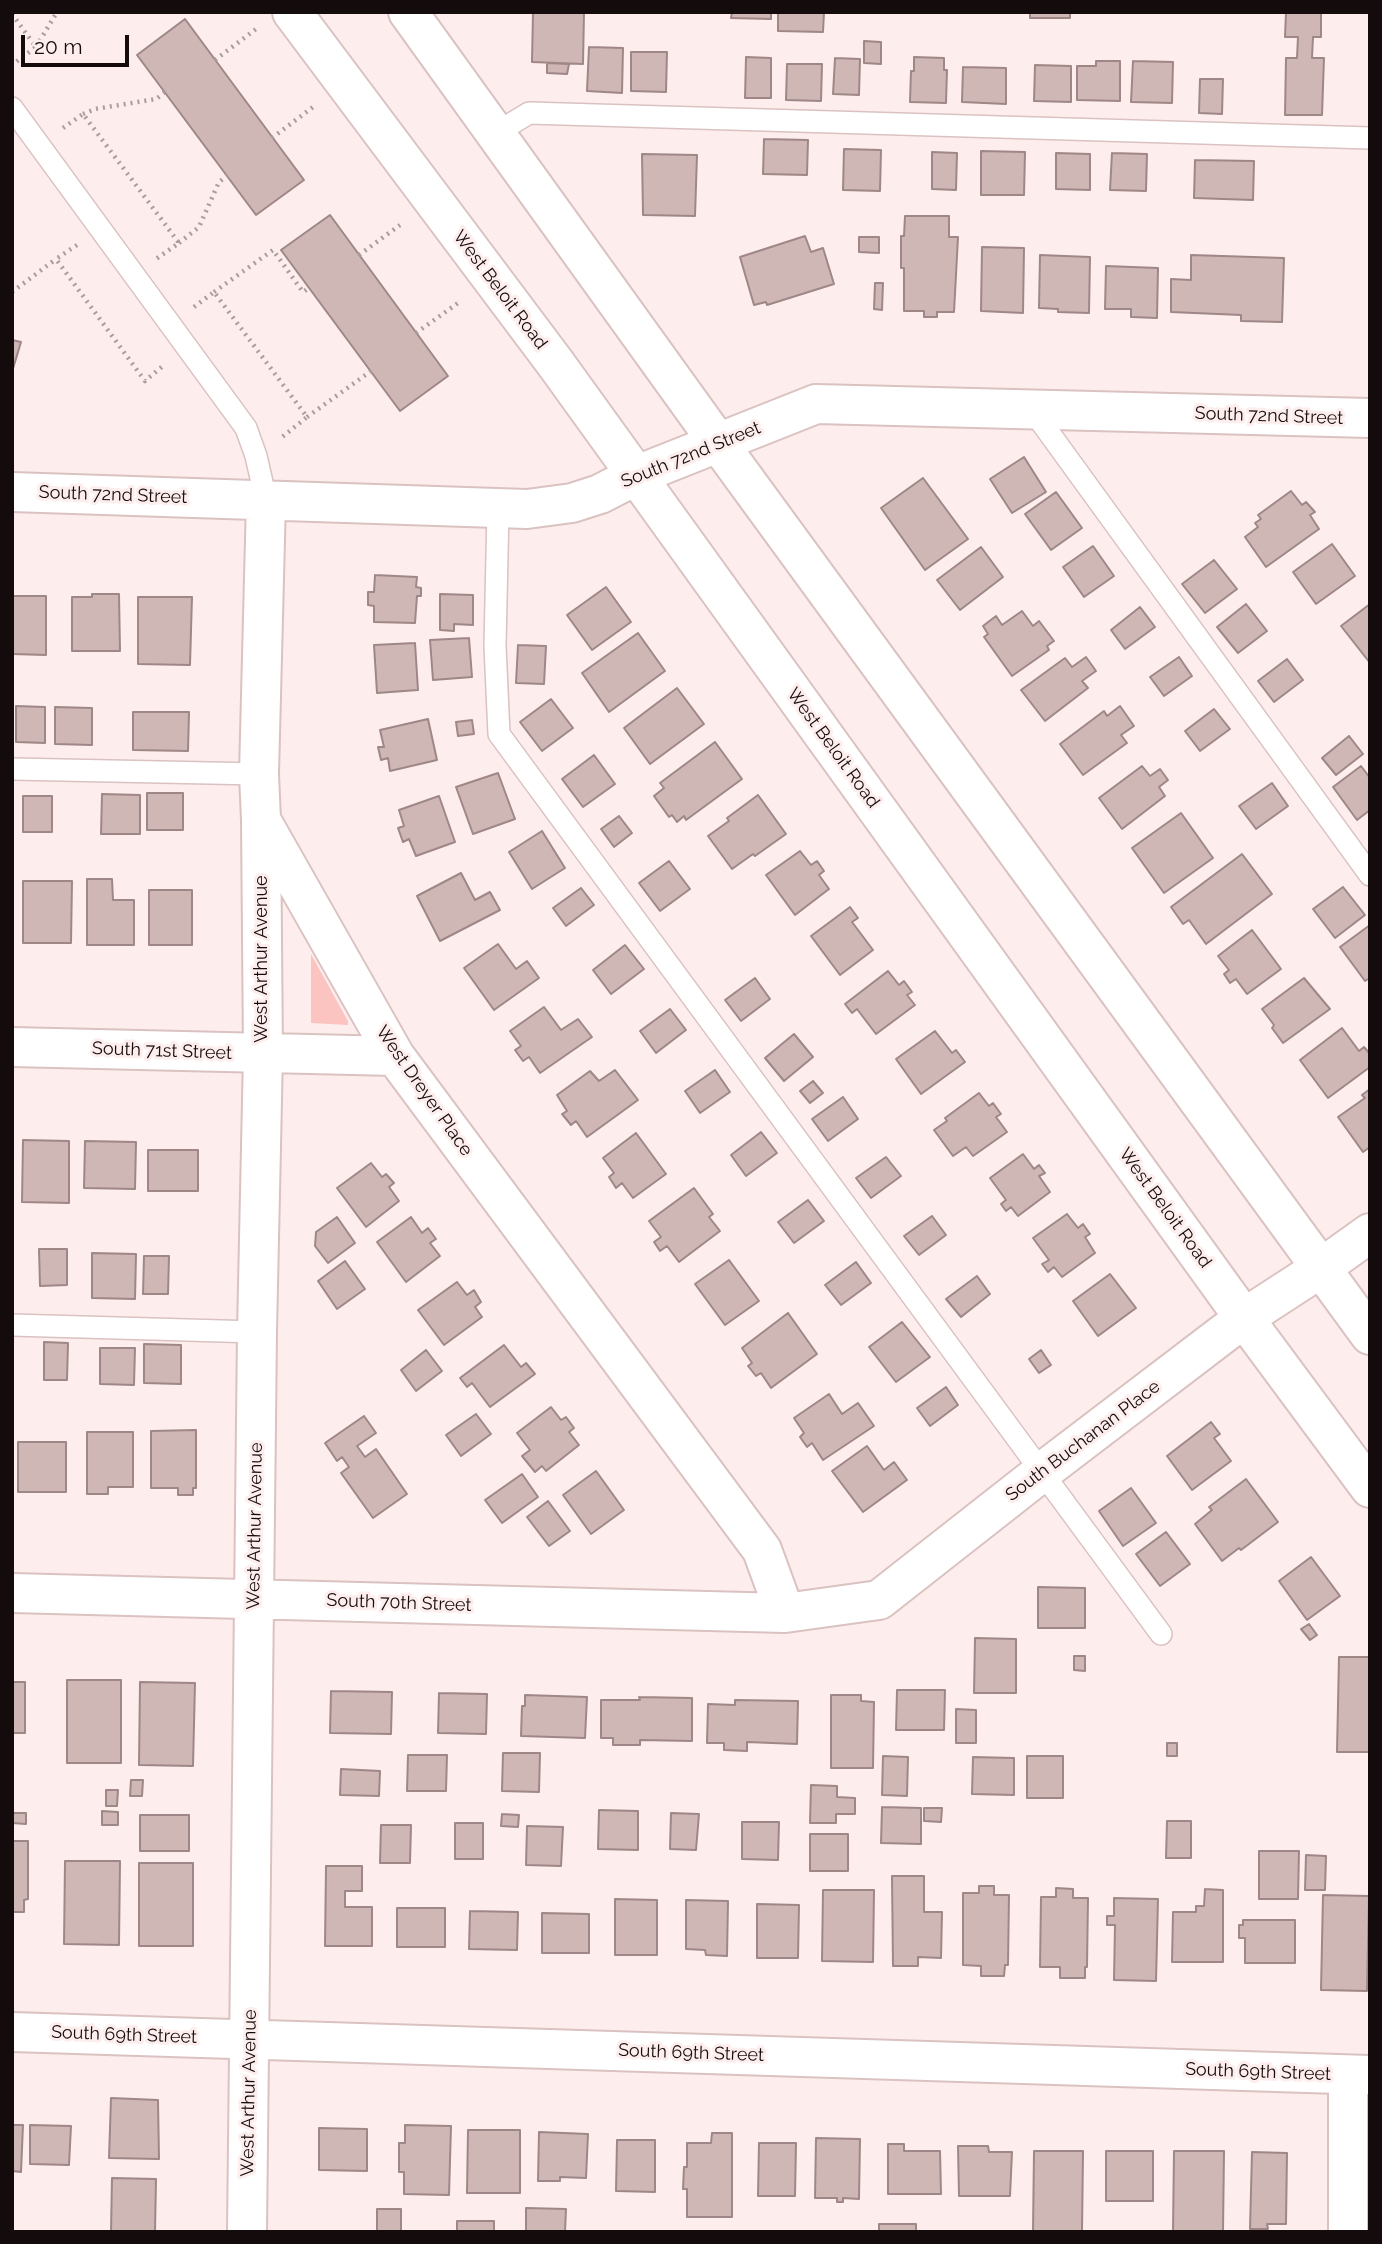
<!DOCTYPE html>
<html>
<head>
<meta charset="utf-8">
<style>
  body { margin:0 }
  #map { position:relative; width:1382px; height:2244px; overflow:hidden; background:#fdeeed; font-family:Raleway,sans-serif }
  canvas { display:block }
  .frame { position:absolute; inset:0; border:14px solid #140c0c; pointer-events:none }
  .scale { position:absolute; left:21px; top:35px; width:108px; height:32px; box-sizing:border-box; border:4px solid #140c0c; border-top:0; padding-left:9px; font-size:21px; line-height:24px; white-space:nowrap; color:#140c0c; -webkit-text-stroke:5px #fdeeed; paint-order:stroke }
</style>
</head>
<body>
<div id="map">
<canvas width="1382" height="2244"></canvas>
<div class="frame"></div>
<div class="scale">20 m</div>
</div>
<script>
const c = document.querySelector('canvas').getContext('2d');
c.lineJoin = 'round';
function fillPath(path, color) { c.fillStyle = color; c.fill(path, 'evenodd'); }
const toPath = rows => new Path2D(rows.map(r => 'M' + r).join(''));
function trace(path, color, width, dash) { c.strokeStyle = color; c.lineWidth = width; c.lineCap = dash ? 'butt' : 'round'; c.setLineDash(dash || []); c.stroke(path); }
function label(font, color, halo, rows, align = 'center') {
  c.font = font + ' Raleway,sans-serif'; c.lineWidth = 6; c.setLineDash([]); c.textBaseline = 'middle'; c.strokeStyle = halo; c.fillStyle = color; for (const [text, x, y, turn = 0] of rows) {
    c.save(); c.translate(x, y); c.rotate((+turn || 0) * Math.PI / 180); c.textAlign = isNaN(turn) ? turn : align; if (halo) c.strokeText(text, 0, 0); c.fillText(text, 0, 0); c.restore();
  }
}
fillPath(toPath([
  [311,954,348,1021,348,1025,311,1023]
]), '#fbc4c1');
const building = toPath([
  [533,12,584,12,583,64,532,62,533,12],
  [732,12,771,12,771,19,731,18,732,12],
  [778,12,824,12,823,32,778,31,778,12],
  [1030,12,1070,12,1070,18,1030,18,1030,12],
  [1286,12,1321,12,1321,37,1313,37,1312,58,1324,58,1322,115,1285,115,1286,58,1297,58,1298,37,1285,37,1286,12],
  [185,19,304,180,256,215,137,55,185,19],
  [864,41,881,42,881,64,864,63,864,41],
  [589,47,623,48,622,93,587,91,589,47],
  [631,52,667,52,666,92,631,91,631,52],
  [746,57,771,58,771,98,745,98,746,57],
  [914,57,944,58,944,70,947,70,946,103,910,102,911,71,914,71,914,57],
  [835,58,860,59,859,95,833,94,835,58],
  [1096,61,1120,61,1120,101,1077,100,1077,66,1096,66,1096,61],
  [1133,61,1173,62,1172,103,1131,102,1133,61],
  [547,63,569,64,567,74,547,73,547,63],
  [787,64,822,64,821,101,786,100,787,64],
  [1035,65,1071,66,1071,102,1034,101,1035,65],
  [963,67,1006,68,1006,104,962,102,963,67],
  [1200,79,1223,79,1222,114,1199,113,1200,79],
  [764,139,808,140,807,175,763,174,764,139],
  [844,149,881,150,880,191,843,190,844,149],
  [981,151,1025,152,1024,195,981,195,981,151],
  [932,152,957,153,956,190,932,189,932,152],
  [1056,153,1090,154,1090,190,1056,189,1056,153],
  [1112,153,1147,154,1146,191,1110,190,1112,153],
  [642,154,697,155,695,216,643,215,642,154],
  [1195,160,1254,161,1253,200,1194,198,1195,160],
  [330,215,448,376,400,411,281,250,330,215],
  [905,216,949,216,949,237,958,237,954,312,937,312,937,317,924,317,924,311,904,311,904,268,901,268,901,236,904,236,905,216],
  [805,236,811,252,823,248,834,284,767,305,766,302,754,305,740,257,805,236],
  [859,237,879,237,879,253,859,252,859,237],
  [982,247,1024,248,1023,313,981,311,982,247],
  [1040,255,1090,257,1089,313,1058,312,1058,309,1039,308,1040,255],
  [1191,255,1284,258,1282,322,1241,321,1241,315,1171,312,1171,279,1191,280,1191,255],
  [1106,266,1158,268,1157,318,1131,317,1131,309,1105,309,1106,266],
  [875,283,883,283,882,310,874,309,875,283],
  [12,340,21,342,12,372,12,340],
  [1024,457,1046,492,1012,513,990,479,1024,457],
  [923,478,968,539,925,570,881,508,923,478],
  [1291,491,1302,505,1306,502,1315,512,1310,515,1319,529,1266,567,1245,537,1258,527,1255,523,1261,519,1258,515,1291,491],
  [1056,492,1082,528,1051,550,1025,514,1056,492],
  [1332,544,1355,576,1316,604,1293,572,1332,544],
  [1093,546,1114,576,1084,597,1063,567,1093,546],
  [981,547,1003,577,960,610,937,580,981,547],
  [1214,560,1237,589,1205,613,1182,584,1214,560],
  [375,575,417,577,416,587,421,588,421,596,417,596,415,623,374,622,374,606,368,605,368,592,374,592,375,575],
  [606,587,631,622,592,650,567,615,606,587],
  [92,594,119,594,120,651,72,651,72,597,92,597,92,594],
  [440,594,473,595,473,625,454,624,454,631,440,630,440,594],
  [12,596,46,596,46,655,12,654,12,596],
  [138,597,192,597,190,665,138,664,138,597],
  [1246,604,1267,631,1238,653,1217,627,1246,604],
  [1370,604,1370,663,1341,626,1370,604],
  [1140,607,1155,627,1125,649,1111,630,1140,607],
  [1022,611,1033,626,1039,621,1054,641,1047,646,1049,650,1012,676,984,637,988,634,983,626,996,616,1002,625,1022,611],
  [638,633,665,671,609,712,582,673,638,633],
  [469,638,472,677,433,680,430,640,469,638],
  [415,643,418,690,377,693,374,645,415,643],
  [518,645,546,646,544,684,516,683,518,645],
  [1086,657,1096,671,1082,681,1088,688,1045,721,1021,690,1065,658,1072,667,1086,657],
  [1179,657,1192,676,1164,696,1150,677,1179,657],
  [1287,659,1303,680,1274,702,1258,681,1287,659],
  [677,688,704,724,650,764,624,728,677,688],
  [551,699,573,728,542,751,520,722,551,699],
  [16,706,45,707,45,743,16,742,16,706],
  [1120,706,1134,726,1121,735,1127,743,1083,775,1060,744,1104,711,1107,716,1120,706],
  [55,707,92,708,92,745,55,744,55,707],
  [1214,709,1230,729,1200,751,1185,731,1214,709],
  [133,712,189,712,188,751,133,750,133,712],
  [428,719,437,760,390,771,388,758,381,760,378,747,384,747,380,730,428,719],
  [472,720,474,734,458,736,456,722,472,720],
  [1349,736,1363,754,1336,775,1322,758,1349,736],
  [715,742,742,779,686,820,684,816,677,822,672,815,669,817,654,796,664,788,660,783,715,742],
  [594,755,615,784,583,807,562,779,594,755],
  [1142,766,1150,776,1160,769,1168,780,1159,787,1165,796,1122,829,1099,798,1142,766],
  [1361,766,1370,778,1370,810,1357,820,1333,787,1361,766],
  [498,773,515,819,473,834,456,787,498,773],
  [1272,783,1288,806,1256,829,1239,806,1272,783],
  [147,793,183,793,183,830,147,830,147,793],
  [102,794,140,795,140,834,101,834,102,794],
  [758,795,786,834,755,856,753,854,732,869,708,836,729,821,727,818,758,795],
  [23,796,52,796,52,832,23,832,23,796],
  [439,796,455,842,416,856,409,839,403,842,398,828,404,826,399,810,439,796],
  [1181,813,1213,858,1164,893,1132,848,1181,813],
  [619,816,632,833,614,847,601,829,619,816],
  [542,831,565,868,532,889,509,852,542,831],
  [800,851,811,865,817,861,824,871,819,875,829,889,795,915,766,875,800,851],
  [1242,854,1272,894,1206,944,1189,920,1183,924,1171,907,1242,854],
  [669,861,690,889,660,911,639,883,669,861],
  [461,873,475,900,490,892,500,910,440,941,417,896,461,873],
  [87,879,112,879,113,900,134,900,134,945,87,945,87,879],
  [23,881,72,881,71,943,23,943,23,881],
  [1343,887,1365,915,1335,938,1313,909,1343,887],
  [581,888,594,905,566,926,553,908,581,888],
  [149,890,192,890,192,945,149,945,149,890],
  [850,907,858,918,852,922,873,950,840,975,811,936,850,907],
  [1370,925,1370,978,1365,981,1340,947,1370,925],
  [1252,930,1281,969,1247,994,1236,979,1230,983,1224,974,1229,970,1218,956,1252,930],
  [498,944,516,969,527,961,539,978,494,1010,464,968,498,944],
  [625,945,644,969,611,994,593,970,625,945],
  [888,971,899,985,904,981,912,992,907,995,915,1005,876,1034,857,1009,852,1013,845,1004,888,971],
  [755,978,770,999,741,1021,725,1000,755,978],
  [1304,978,1330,1009,1283,1043,1272,1028,1274,1025,1262,1009,1304,978],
  [544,1007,561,1030,578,1019,592,1037,540,1073,529,1057,523,1061,515,1050,521,1046,510,1031,544,1007],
  [670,1009,686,1030,656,1053,640,1031,670,1009],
  [1342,1028,1359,1051,1364,1047,1370,1054,1370,1067,1328,1098,1300,1060,1342,1028],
  [935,1031,952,1053,956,1050,965,1062,921,1094,896,1059,935,1031],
  [794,1034,813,1057,784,1081,765,1058,794,1034],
  [615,1070,638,1100,587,1137,576,1121,571,1125,562,1114,567,1111,557,1095,590,1071,599,1081,615,1070],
  [715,1070,730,1092,700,1113,685,1091,715,1070],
  [813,1081,823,1093,810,1103,800,1091,813,1081],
  [1370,1089,1370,1147,1363,1152,1338,1117,1365,1098,1362,1095,1370,1089],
  [979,1093,989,1106,993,1103,1001,1114,996,1117,1007,1132,973,1156,966,1147,953,1156,934,1130,947,1121,945,1118,979,1093],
  [843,1097,858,1119,828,1141,812,1119,843,1097],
  [761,1132,777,1153,746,1176,731,1155,761,1132],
  [636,1133,666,1174,633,1198,622,1183,616,1188,609,1177,614,1173,603,1158,636,1133],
  [23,1140,69,1141,69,1203,22,1202,23,1140],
  [85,1141,136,1142,135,1189,84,1188,85,1141],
  [148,1150,198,1150,198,1191,148,1191,148,1150],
  [1023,1154,1034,1169,1039,1165,1045,1173,1039,1176,1050,1192,1018,1216,1011,1207,1006,1211,1001,1204,1006,1200,990,1178,1023,1154],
  [886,1157,901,1176,871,1198,856,1178,886,1157],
  [371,1163,382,1177,386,1174,394,1183,389,1187,399,1201,366,1227,337,1188,371,1163],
  [694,1188,713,1214,709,1217,720,1231,679,1262,667,1246,660,1251,654,1242,661,1237,649,1221,694,1188],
  [808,1200,824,1221,794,1243,778,1222,808,1200],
  [1067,1214,1078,1228,1083,1224,1090,1234,1085,1237,1095,1253,1062,1277,1054,1267,1048,1272,1042,1264,1049,1260,1033,1238,1067,1214],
  [932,1216,946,1235,919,1255,904,1236,932,1216],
  [337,1217,355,1243,328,1263,315,1246,316,1232,337,1217],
  [411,1217,422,1233,428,1228,436,1239,430,1243,440,1256,406,1282,377,1242,411,1217],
  [39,1249,67,1249,67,1285,40,1286,39,1249],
  [92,1253,136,1254,135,1299,92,1298,92,1253],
  [144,1256,169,1256,168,1294,143,1294,144,1256],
  [729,1260,759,1301,725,1325,695,1284,729,1260],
  [345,1261,365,1289,337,1309,318,1281,345,1261],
  [856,1262,871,1283,841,1305,825,1285,856,1262],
  [1110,1274,1136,1308,1098,1336,1073,1301,1110,1274],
  [977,1276,990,1294,961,1317,946,1299,977,1276],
  [457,1282,467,1295,474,1290,481,1302,475,1307,482,1317,444,1345,418,1310,457,1282],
  [788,1313,817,1354,771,1388,761,1373,756,1376,748,1366,752,1363,742,1348,788,1313],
  [902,1322,930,1357,896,1382,869,1347,902,1322],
  [44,1342,68,1343,67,1380,44,1380,44,1342],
  [144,1344,181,1345,181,1384,144,1383,144,1344],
  [504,1345,521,1367,526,1363,535,1374,490,1407,472,1383,467,1387,460,1378,504,1345],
  [100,1348,135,1348,134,1385,100,1384,100,1348],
  [426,1350,442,1371,416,1391,401,1370,426,1350],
  [1041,1350,1051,1365,1039,1373,1029,1359,1041,1350],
  [946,1387,958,1405,930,1426,917,1408,946,1387],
  [829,1394,842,1414,858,1403,874,1426,823,1460,812,1443,807,1447,800,1437,804,1433,794,1418,829,1394],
  [551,1407,561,1420,566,1417,574,1428,569,1432,579,1445,546,1471,542,1466,535,1472,522,1456,530,1450,517,1433,551,1407],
  [476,1414,491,1434,461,1456,446,1435,476,1414],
  [364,1416,376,1433,357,1446,365,1457,376,1449,407,1494,373,1518,341,1473,349,1467,342,1457,337,1461,325,1443,364,1416],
  [1211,1422,1220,1434,1214,1438,1231,1461,1192,1490,1167,1456,1211,1422],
  [196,1430,196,1488,193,1488,193,1495,178,1495,178,1488,151,1488,151,1431,196,1430],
  [87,1432,133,1432,133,1487,108,1487,108,1494,87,1494,87,1432],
  [18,1442,66,1442,66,1492,18,1492,18,1442],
  [867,1446,884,1470,894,1462,907,1480,863,1512,832,1471,867,1446],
  [596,1471,624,1510,591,1534,563,1495,596,1471],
  [522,1474,538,1497,502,1523,485,1500,522,1474],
  [1246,1479,1278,1522,1241,1550,1239,1548,1222,1561,1195,1524,1212,1510,1209,1507,1246,1479],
  [1131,1488,1156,1523,1123,1546,1099,1511,1131,1488],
  [548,1501,570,1531,549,1546,527,1517,548,1501],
  [1166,1532,1190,1564,1160,1586,1136,1554,1166,1532],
  [1311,1557,1340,1596,1307,1620,1279,1581,1311,1557],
  [1038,1587,1085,1588,1085,1628,1038,1628,1038,1587],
  [1309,1624,1317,1635,1310,1640,1301,1629,1309,1624],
  [975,1638,1016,1639,1016,1693,974,1693,975,1638],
  [1074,1656,1085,1656,1085,1671,1074,1670,1074,1656],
  [1339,1657,1370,1657,1370,1752,1337,1752,1339,1657],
  [67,1680,121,1680,121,1763,67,1763,67,1680],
  [12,1682,25,1682,25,1733,12,1733,12,1682],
  [140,1682,195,1683,193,1766,139,1765,140,1682],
  [897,1690,945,1690,944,1730,896,1730,897,1690],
  [331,1691,392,1692,391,1734,330,1733,331,1691],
  [439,1693,487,1694,486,1734,438,1733,439,1693],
  [525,1695,587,1697,585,1738,521,1736,522,1706,525,1706,525,1695],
  [831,1695,861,1695,861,1701,874,1702,873,1768,831,1768,831,1695],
  [639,1697,692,1698,692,1741,640,1740,640,1745,613,1745,613,1738,601,1738,601,1700,640,1700,639,1697],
  [735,1700,798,1701,797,1744,747,1742,747,1751,724,1750,724,1743,707,1743,708,1704,735,1705,735,1700],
  [956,1709,976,1710,976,1743,956,1743,956,1709],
  [1167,1743,1177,1743,1177,1756,1167,1756,1167,1743],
  [503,1753,540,1753,539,1792,502,1791,503,1753],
  [408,1755,447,1755,446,1791,407,1791,408,1755],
  [883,1756,908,1757,907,1796,882,1795,883,1756],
  [1027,1756,1063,1756,1063,1798,1027,1798,1027,1756],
  [973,1757,1014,1758,1014,1795,972,1794,973,1757],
  [341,1769,380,1771,379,1796,340,1795,341,1769],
  [131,1780,143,1780,142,1796,130,1796,131,1780],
  [811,1785,837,1786,837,1797,855,1798,855,1814,836,1814,836,1823,810,1823,811,1785],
  [106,1790,118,1790,117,1806,106,1806,106,1790],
  [882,1807,921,1808,921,1844,881,1843,882,1807],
  [924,1808,942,1808,941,1822,924,1821,924,1808],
  [599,1810,638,1811,638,1850,598,1849,599,1810],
  [102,1811,118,1812,118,1825,102,1825,102,1811],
  [12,1813,26,1813,26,1824,12,1823,12,1813],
  [671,1813,699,1814,696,1850,670,1849,671,1813],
  [502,1814,519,1815,518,1827,501,1826,502,1814],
  [140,1815,189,1815,189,1851,140,1851,140,1815],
  [1167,1821,1191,1821,1191,1858,1166,1858,1167,1821],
  [742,1822,779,1822,778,1860,742,1859,742,1822],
  [455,1823,483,1823,483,1859,455,1859,455,1823],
  [381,1825,411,1825,410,1863,380,1863,381,1825],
  [527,1826,563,1827,561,1866,526,1865,527,1826],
  [810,1834,848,1834,848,1871,810,1871,810,1834],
  [12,1841,28,1841,28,1899,24,1900,24,1912,12,1912,12,1841],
  [1259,1851,1299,1851,1298,1899,1259,1899,1259,1851],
  [1306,1855,1326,1856,1325,1890,1305,1890,1306,1855],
  [65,1861,120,1861,119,1945,64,1944,65,1861],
  [139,1863,193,1863,193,1946,139,1946,139,1863],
  [326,1866,362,1866,362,1891,345,1891,345,1907,372,1907,372,1946,325,1946,326,1866],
  [892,1876,924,1876,924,1912,942,1912,941,1958,918,1957,918,1966,893,1966,892,1876],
  [979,1886,994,1886,994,1895,1009,1895,1008,1965,1005,1965,1004,1976,981,1976,981,1966,963,1965,963,1893,979,1893,979,1886],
  [1056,1888,1073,1889,1073,1898,1088,1898,1087,1967,1085,1967,1085,1978,1060,1978,1060,1967,1040,1967,1041,1897,1056,1897,1056,1888],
  [1205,1889,1223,1890,1223,1962,1172,1962,1173,1912,1196,1912,1196,1906,1204,1906,1205,1889],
  [823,1890,874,1890,873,1962,822,1961,823,1890],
  [1323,1895,1369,1896,1367,1991,1321,1990,1323,1895],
  [1114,1898,1158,1899,1156,1981,1114,1980,1115,1925,1107,1925,1107,1916,1114,1916,1114,1898],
  [615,1899,657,1900,657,1955,615,1955,615,1899],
  [686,1900,728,1901,727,1956,706,1955,705,1950,686,1949,686,1900],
  [757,1904,799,1905,798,1958,757,1958,757,1904],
  [397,1908,445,1908,445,1947,397,1947,397,1908],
  [470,1911,518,1912,517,1950,469,1949,470,1911],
  [542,1913,589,1914,589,1953,542,1953,542,1913],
  [1243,1920,1295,1920,1295,1963,1245,1963,1245,1938,1239,1938,1239,1925,1243,1925,1243,1920],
  [111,2098,158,2100,159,2159,109,2158,111,2098],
  [12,2125,23,2125,21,2172,12,2171,12,2125],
  [30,2125,71,2126,69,2165,30,2164,30,2125],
  [405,2125,451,2126,449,2195,404,2194,404,2172,399,2172,399,2143,405,2143,405,2125],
  [319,2128,367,2129,367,2171,319,2170,319,2128],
  [468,2130,520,2130,520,2193,467,2193,468,2130],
  [539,2132,588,2134,586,2178,560,2177,560,2181,538,2181,539,2132],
  [712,2133,732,2133,732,2217,687,2217,687,2189,683,2189,684,2167,687,2167,687,2143,711,2143,712,2133],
  [816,2138,860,2139,859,2199,843,2198,843,2202,837,2202,837,2198,815,2198,816,2138],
  [617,2140,655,2140,655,2192,616,2191,617,2140],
  [759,2143,796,2143,795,2196,758,2196,759,2143],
  [888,2144,904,2144,904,2151,940,2151,941,2194,888,2194,888,2144],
  [958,2146,988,2146,989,2152,1012,2152,1010,2196,959,2196,958,2146],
  [1034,2151,1083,2151,1082,2232,1033,2232,1034,2151],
  [1106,2151,1153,2151,1153,2201,1106,2201,1106,2151],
  [1174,2151,1224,2151,1223,2232,1173,2232,1174,2151],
  [1252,2152,1287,2153,1286,2224,1267,2224,1268,2229,1250,2229,1252,2152],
  [112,2178,156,2179,155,2232,111,2232,112,2178],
  [526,2208,566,2209,565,2232,526,2232,526,2208],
  [377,2209,401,2209,401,2232,377,2232,377,2209],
  [457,2221,494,2221,494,2232,457,2232,457,2221],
  [879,2224,916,2224,916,2232,879,2232,879,2224]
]);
fillPath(building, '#cfb7b5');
trace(building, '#9e8786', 2);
const lane = toPath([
  [12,108,246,428,256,456,266,500],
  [496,133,529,113,1370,138],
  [1031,408,1370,875],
  [498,510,495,646,499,734,1161,1634],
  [12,769,259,774],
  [12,1325,257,1332]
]);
const street = toPath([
  [12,492,527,509,572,503,600,494,637,475,816,404,1370,418],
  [266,500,259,774,261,820,395,1056,762,1550,785,1613],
  [12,1047,395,1056],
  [12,1593,785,1613,879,1600,1042,1472,1244,1318,1321,1268,1370,1233],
  [12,2032,1370,2075],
  [247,2232,257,1332,263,1054,261,820],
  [1348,2232,1348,2075]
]);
const secondary = toPath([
  [292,12,556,364,1244,1318,1370,1488],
  [408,12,719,444,1370,1335]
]);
trace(lane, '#dac2c1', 24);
trace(street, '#dac2c1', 42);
trace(secondary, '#dac2c1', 42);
trace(toPath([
  [12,14,36,47,12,65],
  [36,47,57,12],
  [215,60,256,29],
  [83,114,95,109,156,99,165,92],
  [63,128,83,114,179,243,156,259],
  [272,138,313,107],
  [179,243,199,227,219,182,227,176],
  [77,245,56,259,145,381,164,365],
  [359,255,400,225],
  [12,292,56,259],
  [214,292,273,250,303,292,309,288],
  [194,307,214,292,307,417,281,438],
  [416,333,458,303],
  [307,417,371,371]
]), '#aa9d9d', 4.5, [2, 5]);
trace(lane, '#fff', 21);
trace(street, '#fff', 38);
trace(secondary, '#fff', 38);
label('18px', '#140c0c', '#fdeeed', [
  ["West Beloit Road",500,290,53],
  ["South 72nd Street",1269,416,2],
  ["South 72nd Street",691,455,-22],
  ["South 72nd Street",113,495,2],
  ["West Beloit Road",833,748,54],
  ["West Arthur Avenue",262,959,-90],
  ["South 71st Street",162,1051,2],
  ["West Dreyer Place",424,1091,55],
  ["West Beloit Road",1165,1208,54],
  ["South Buchanan Place",1083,1441,-37],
  ["West Arthur Avenue",255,1526,-89],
  ["South 70th Street",399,1603,2],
  ["South 69th Street",124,2035,2],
  ["South 69th Street",691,2053,2],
  ["South 69th Street",1258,2072,2],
  ["West Arthur Avenue",249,2093,-89]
]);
</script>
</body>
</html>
